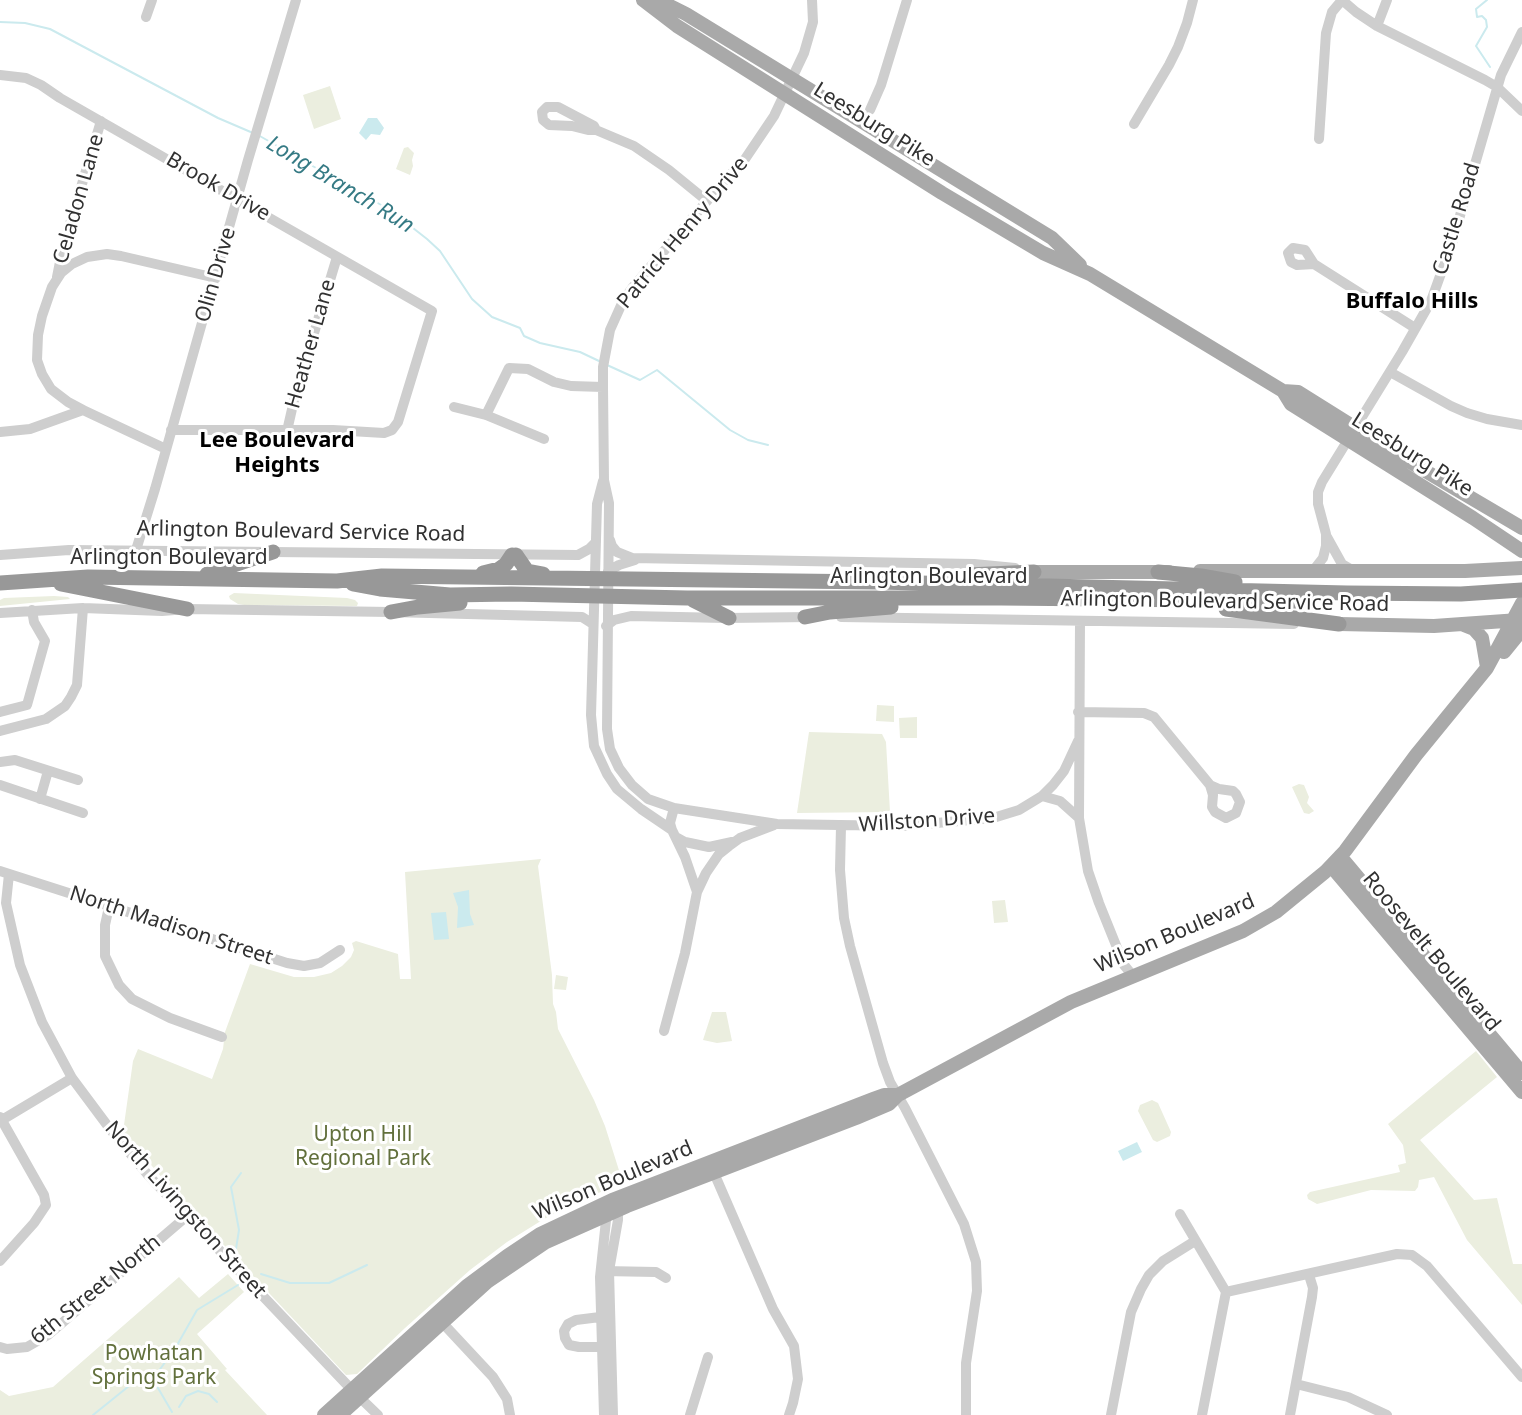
<!DOCTYPE html>
<html>
<head>
<meta charset="utf-8">
<style>
  body { margin:0 }
  canvas { display:block; background:#fff }
</style>
</head>
<body>
<canvas width="1522" height="1415"></canvas>
<script>
const c = document.querySelector('canvas').getContext('2d');
c.lineJoin = 'round';
function fillPath(path, color) { c.fillStyle = color; c.fill(path, 'evenodd'); }
const toPath = rows => new Path2D(rows.map(r => 'M' + r).join(''));
function trace(path, color, width, dash) { c.strokeStyle = color; c.lineWidth = width; c.lineCap = dash ? 'butt' : 'round'; c.setLineDash(dash || []); c.stroke(path); }
function label(font, color, halo, rows, align = 'center') {
  c.font = font + ' "Noto Sans",sans-serif'; c.lineWidth = 6; c.setLineDash([]); c.textBaseline = 'middle'; c.strokeStyle = halo; c.fillStyle = color; for (const [text, x, y, turn = 0] of rows) {
    c.save(); c.translate(x, y); c.rotate((+turn || 0) * Math.PI / 180); c.textAlign = isNaN(turn) ? turn : align; if (halo) c.strokeText(text, 0, 0); c.fillText(text, 0, 0); c.restore();
  }
}
fillPath(toPath([
  [330,86,341,119,314,129,303,95],
  [408,147,414,153,412,160,413,166,410,175,396,169,404,148],
  [234,593,347,598,355,600,358,603,357,606,244,605,238,604,230,599,229,596],
  [54,596,68,597,70,599,0,606,0,600,4,598],
  [877,705,894,706,894,722,876,721],
  [917,717,917,738,900,738,899,718],
  [809,732,882,734,886,742,890,812,797,813],
  [1299,784,1304,785,1309,797,1307,803,1314,811,1309,814,1304,813,1292,787],
  [541,859,538,866,552,975,553,1004,556,1012,558,1029,594,1100,605,1126,623,1183,581,1200,544,1219,507,1242,470,1270,405,1328,357,1374,346,1375,175,1193,123,1132,133,1061,138,1049,212,1079,223,1049,225,1032,250,964,294,977,314,977,331,973,342,966,351,957,354,950,352,943,356,941,398,954,400,979,411,979,405,872],
  [1005,900,1008,922,994,923,992,901],
  [556,975,568,977,566,990,554,989],
  [712,1012,726,1012,732,1041,717,1043,703,1040],
  [1476,1051,1497,1077,1420,1140,1474,1200,1497,1198,1513,1264,1522,1264,1522,1305,1467,1240,1434,1177,1419,1180,1418,1187,1415,1191,1371,1190,1317,1204,1308,1199,1307,1195,1310,1192,1400,1172,1398,1165,1406,1163,1403,1145,1388,1124],
  [1152,1100,1158,1103,1171,1132,1170,1136,1157,1142,1153,1140,1138,1111,1140,1105],
  [228,1274,244,1292,197,1334,227,1369,225,1370,267,1415,0,1415,0,1390,9,1396,53,1387,179,1277,199,1298]
]), '#ebeedf');
fillPath(toPath([
  [368,118,377,118,384,128,380,135,371,134,366,140,359,133],
  [469,890,470,914,474,925,457,928,458,907,453,893],
  [446,912,449,939,434,940,431,913],
  [1137,1142,1142,1152,1123,1161,1118,1151]
]), '#cbeaee');
trace(toPath([
  [1487,0,1476,9,1477,17,1482,16,1486,20,1487,27,1476,46,1490,67],
  [0,22,25,23,50,29,218,118,253,133],
  [258,135,390,210,427,239,440,251,472,299,492,317,520,328,524,336,540,343,580,352,599,361],
  [607,365,640,380,657,370,730,430,748,440,768,445],
  [241,1173,231,1187,239,1230,235,1255,249,1274],
  [261,1274,290,1283,329,1283,367,1265],
  [148,1381,158,1388,172,1412],
  [179,1407,186,1396,198,1391,209,1394,217,1402],
  [93,1415,129,1386,153,1379,176,1347,197,1310,238,1285]
]), '#cbeaee', 2);
trace(toPath([
  [812,0,813,22,804,53,774,116,743,162,726,179,633,287,623,301,610,330,603,367,603,387,604,480,609,503,607,729,610,749,619,768,632,785,648,799,674,808,777,824,902,826,993,818,1019,810,1042,796,1053,785,1064,771,1078,741],
  [1342,0,1356,12,1377,26,1485,80,1497,87,1522,111],
  [146,17,152,0],
  [1377,26,1387,0],
  [0,75,26,78,41,85,60,98,432,311,398,422,392,430,384,433,333,430,171,430],
  [870,110,881,85,907,0],
  [1134,124,1169,65,1178,47,1187,23,1193,0],
  [596,130,588,130,572,126,549,125,543,120,542,112,547,107,558,107,594,126,596,130,634,146,669,170,707,201],
  [1319,139,1326,33,1332,12,1342,0],
  [1293,248,1305,250,1314,264,1297,265,1291,262,1288,253,1293,248],
  [1314,264,1415,328],
  [57,277,63,247,101,121],
  [1390,372,1451,406,1467,413,1487,419,1522,425],
  [454,407,486,415,544,439],
  [83,410,68,402,51,389,42,374,37,360,38,335,42,316,52,287,61,273,72,264,87,257,107,254,121,256,216,278],
  [486,415,509,368,528,369,554,382,571,386,603,387],
  [287,431,295,396,337,257],
  [0,432,30,429,83,410,166,449],
  [603,481,597,504,591,715,594,746,607,774,617,789,641,809,672,830],
  [1327,537,1342,564,1354,571],
  [610,540,612,546,617,552,632,558,974,564,1015,568],
  [136,550,155,489,248,160,296,0],
  [0,555,69,550,578,555,589,549,596,542],
  [608,571,619,565,635,560],
  [1312,572,1323,558,1326,546,1326,534,1318,504,1318,492,1322,482,1402,352,1431,301,1452,243,1501,75,1522,32],
  [0,613,83,608,162,611,187,609,391,612,582,617,593,624],
  [841,617,1294,624],
  [1080,621,1079,818,1088,871,1099,903,1124,965,1133,976],
  [606,626,614,620,631,616,726,618,811,617],
  [0,712,27,705,45,641,34,622,32,610],
  [1078,712,1144,713,1154,717,1210,785,1219,789,1233,791,1236,794,1240,802,1236,813,1226,818,1215,812,1212,807,1213,795,1210,785],
  [0,731,46,719,65,706,71,697,77,685,83,608],
  [0,762,15,760,78,780],
  [0,785,83,813],
  [1042,796,1060,801,1079,818],
  [40,799,48,771],
  [674,808,670,823,672,830,685,857,697,892],
  [841,826,840,870,844,918,850,946,883,1063,890,1082,905,1108,964,1224,976,1262,977,1291,966,1363,966,1415],
  [676,837,685,842,709,847,732,842],
  [0,871,287,963,304,966,320,963,340,950],
  [9,874,6,903,20,965,42,1022,72,1078,110,1129,148,1175,352,1390,378,1415],
  [109,907,105,925,105,956,119,985,132,999,170,1018,222,1037],
  [664,1031,685,953,697,892,706,873,719,854,729,846,740,838,774,825],
  [0,1117,44,1195,46,1205,34,1223,0,1261],
  [2,1120,72,1078],
  [711,1166,773,1309,794,1346,798,1379,793,1403,789,1415],
  [1180,1214,1226,1292,1202,1415],
  [603,1271,656,1272,666,1278],
  [1226,1292,1397,1254,1412,1255,1427,1266,1522,1377],
  [437,1317,493,1377,507,1399,510,1415],
  [600,1317,576,1320,568,1324,564,1331,565,1338,569,1345,579,1347,601,1347],
  [0,1347,7,1349,27,1347,48,1335,187,1216],
  [1296,1384,1348,1397,1387,1415],
  [604,1415,600,1277,607,1211],
  [613,1415,609,1271,618,1220,618,1210,615,1205],
  [690,1415,708,1357],
  [1111,1415,1131,1312,1141,1289,1149,1275,1163,1261,1195,1241],
  [1290,1415,1312,1297,1313,1288,1309,1275]
]), '#cecece', 10);
trace(toPath([
  [643,0,677,26,942,193,1043,253,1090,274,1283,391,1298,392,1405,459,1522,528],
  [658,0,686,14,1052,238,1080,265],
  [1283,391,1291,404,1473,518,1522,551],
  [1200,571,1465,571,1522,568],
  [1034,572,1169,572],
  [1339,624,1434,626,1519,620],
  [1464,625,1474,629,1482,638,1487,667],
  [1504,652,1522,630],
  [1340,856,1522,1073],
  [1331,866,1522,1092],
  [324,1415,468,1285,507,1256,540,1234,612,1200,873,1099,884,1095,898,1095],
  [340,1415,487,1282,546,1242,627,1206,856,1118,889,1104,898,1095,1071,1002,1243,931,1276,912,1325,872,1345,851,1416,755,1487,668,1522,603]
]), '#a9a9a9', 14);
trace(toPath([
  [516,555,527,571,543,574],
  [1158,572,1201,576,1235,582],
  [483,573,499,569,506,564,512,555],
  [207,574,273,552],
  [968,575,1034,572],
  [0,583,88,577,337,581,382,576,877,582,1347,593,1461,594,1522,590],
  [61,584,187,609],
  [353,584,380,589,450,595,511,594,687,598,1001,598,1300,601],
  [693,600,729,618],
  [1226,609,1339,624],
  [391,612,418,607,460,603],
  [805,617,830,612,891,607]
]), '#989898', 15);
label('21px', '#313131', '#fff', [
  ["Leesburg Pike",874,125,32],
  ["Brook Drive",218,187,30],
  ["Celadon Lane",79,199,-74],
  ["Castle Road",1457,219,-73],
  ["Patrick Henry Drive",683,233,-50],
  ["Olin Drive",216,275,-74],
  ["Heather Lane",311,344,-74],
  ["Leesburg Pike",1412,455,32],
  ["Arlington Boulevard Service Road",301,532,1],
  ["Arlington Boulevard",169,558],
  ["Arlington Boulevard",929,577],
  ["Arlington Boulevard Service Road",1225,602,1],
  ["Willston Drive",927,821,-4],
  ["North Madison Street",171,926,18],
  ["Wilson Boulevard",1175,934,-23],
  ["Roosevelt Boulevard",1431,952,50],
  ["Wilson Boulevard",613,1181,-23],
  ["North Livingston Street",185,1210,48],
  ["6th Street North",96,1290,-39]
]);
label('21px', '#62703c', '#fff', [
  ["Upton Hill",363,1135],
  ["Regional Park",363,1159],
  ["Powhatan",154,1354],
  ["Springs Park",154,1378]
]);
label('italic 22px', '#357a84', '#fff', [
  ["Long Branch Run",340,185,31]
]);
label('bold 22px', '#000', '#fff', [
  ["Buffalo Hills",1412,302],
  ["Lee Boulevard",277,441],
  ["Heights",277,466]
]);
</script>
</body>
</html>
